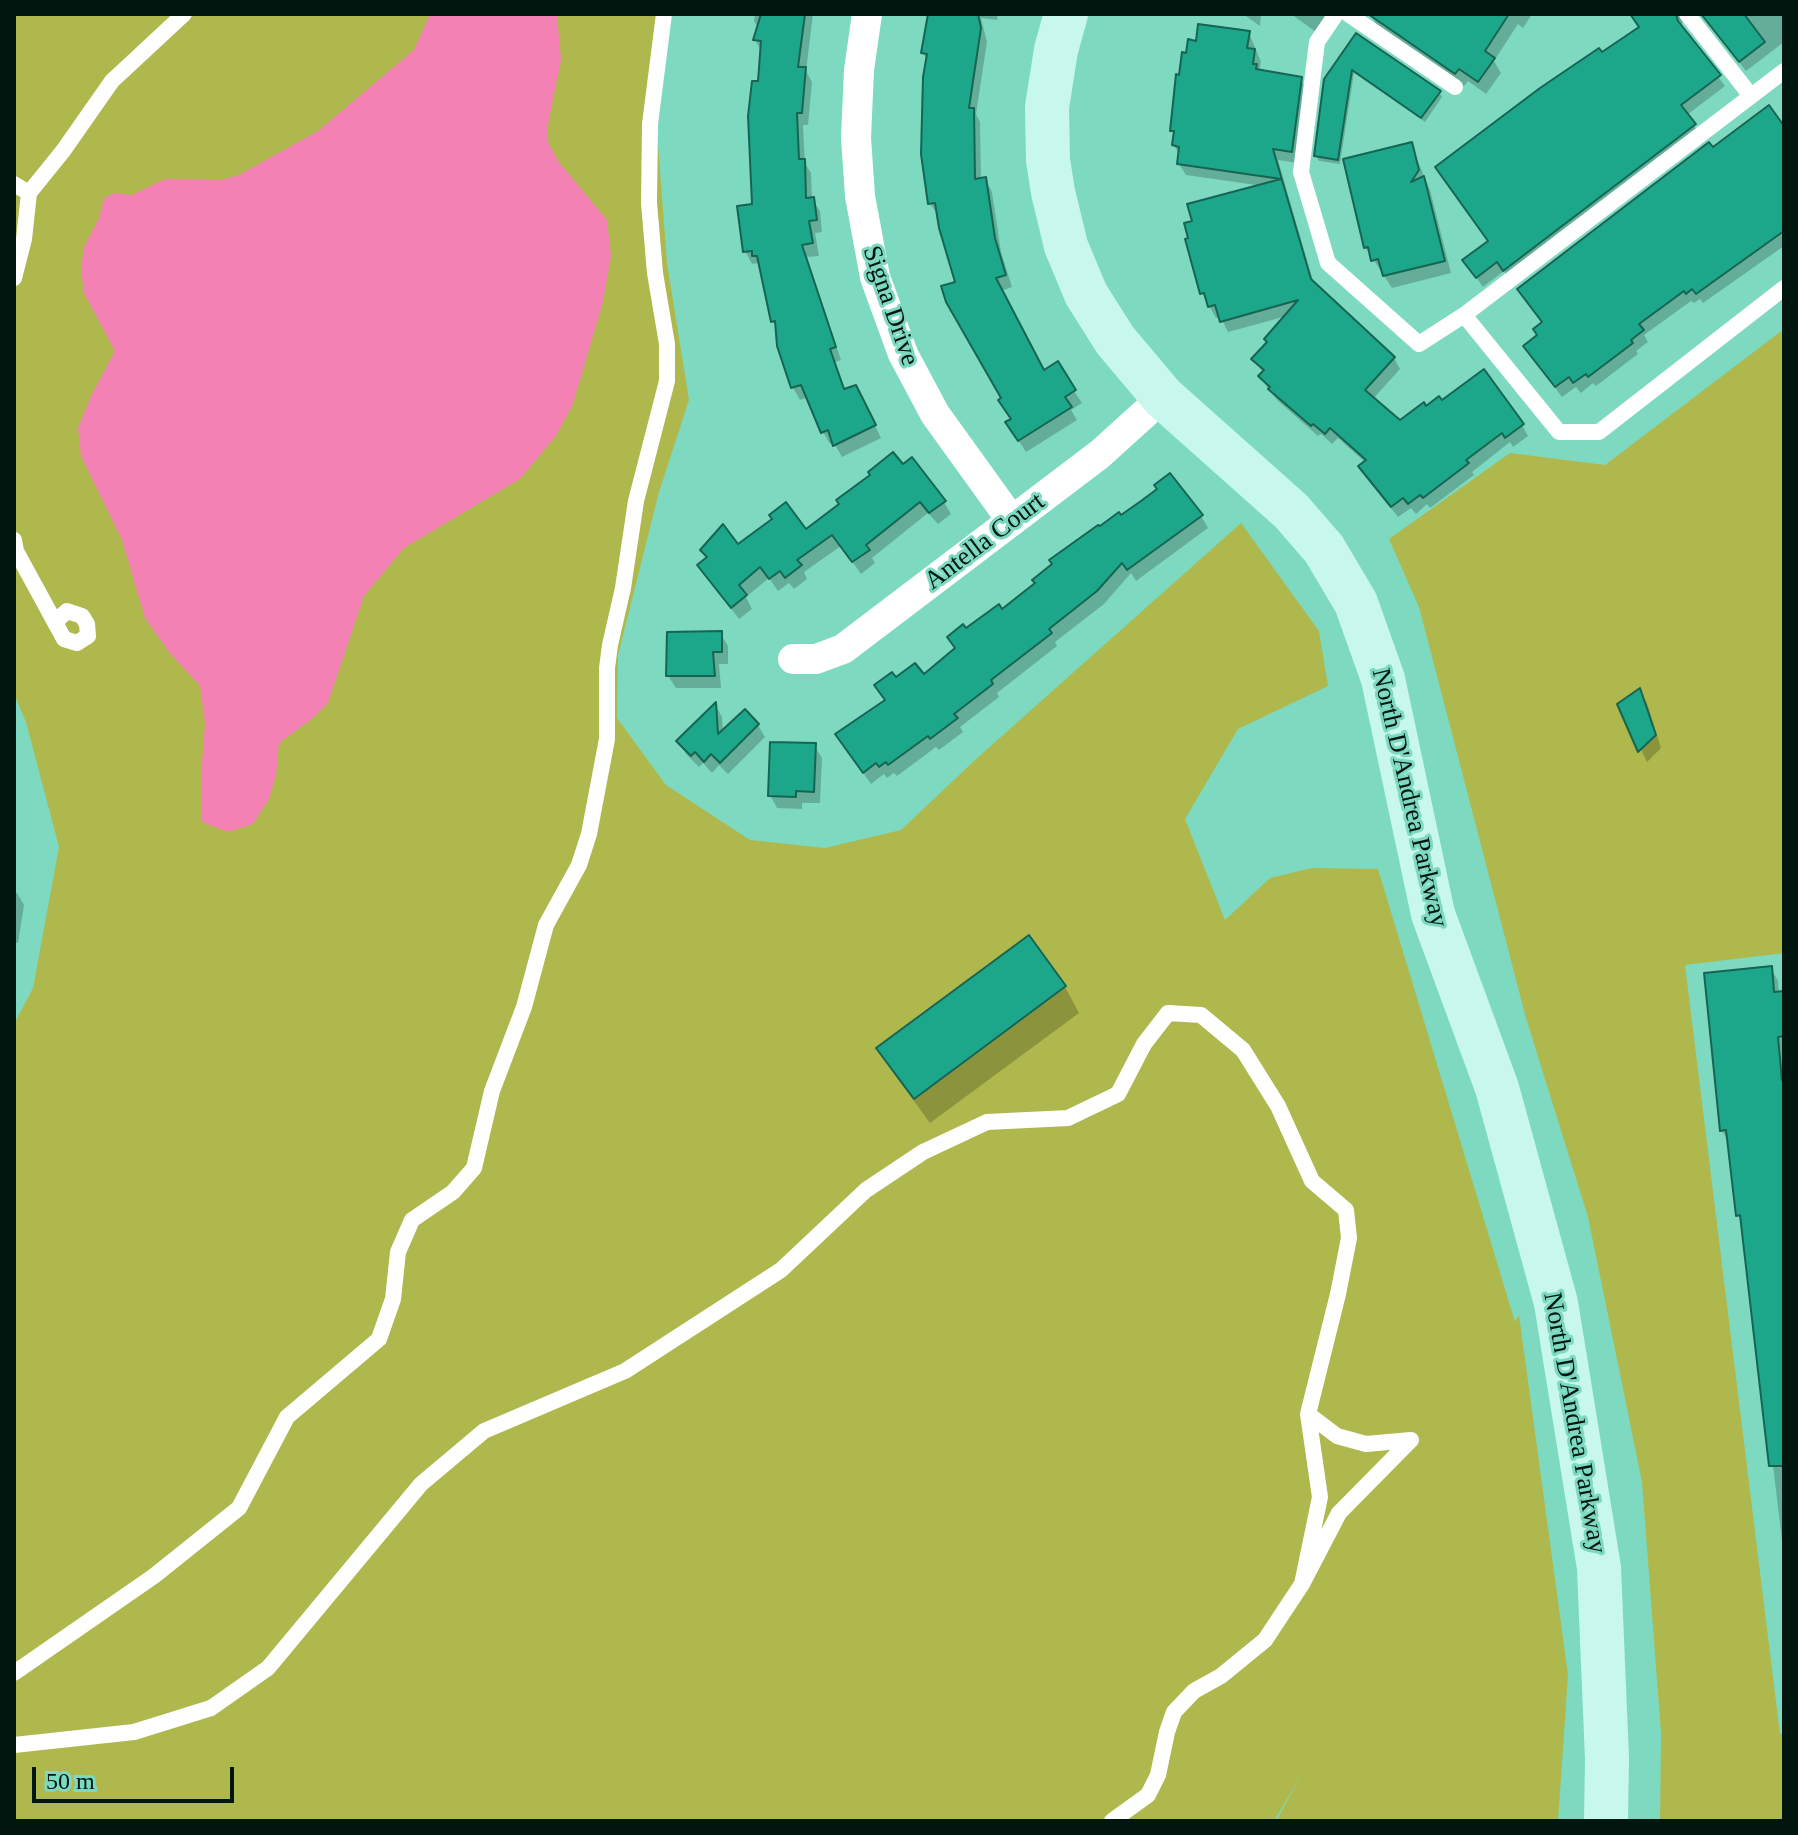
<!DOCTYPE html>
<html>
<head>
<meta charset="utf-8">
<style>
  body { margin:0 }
  #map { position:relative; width:1798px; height:1835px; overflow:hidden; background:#7ddac0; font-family:Georgia,serif }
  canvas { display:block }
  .frame { position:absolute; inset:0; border:16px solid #00160f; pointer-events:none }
  .scale { position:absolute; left:32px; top:1767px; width:202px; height:36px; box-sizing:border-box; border:4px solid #00160f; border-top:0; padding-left:10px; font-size:24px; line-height:28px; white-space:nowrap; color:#00160f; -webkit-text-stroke:6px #7ddac0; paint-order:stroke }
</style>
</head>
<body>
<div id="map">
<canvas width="1798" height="1835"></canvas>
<div class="frame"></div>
<div class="scale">50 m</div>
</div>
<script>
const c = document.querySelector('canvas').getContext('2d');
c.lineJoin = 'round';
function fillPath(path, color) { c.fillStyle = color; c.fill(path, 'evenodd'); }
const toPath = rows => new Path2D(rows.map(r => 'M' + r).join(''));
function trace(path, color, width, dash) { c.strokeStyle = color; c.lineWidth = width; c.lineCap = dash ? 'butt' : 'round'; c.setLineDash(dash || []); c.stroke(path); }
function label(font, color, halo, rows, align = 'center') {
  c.font = font + ' Georgia,serif'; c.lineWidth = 6; c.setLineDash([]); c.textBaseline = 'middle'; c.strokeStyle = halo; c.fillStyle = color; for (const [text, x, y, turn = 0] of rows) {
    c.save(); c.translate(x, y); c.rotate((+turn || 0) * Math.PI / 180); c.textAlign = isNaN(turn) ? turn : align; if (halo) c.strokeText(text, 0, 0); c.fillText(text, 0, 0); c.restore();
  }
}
fillPath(toPath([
  [14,14,668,14,656,118,667,263,689,400,659,492,618,655,617,718,666,785,750,840,825,848,901,830,975,760,1241,523,1319,631,1328,686,1238,729,1185,819,1225,920,1270,878,1312,868,1378,869,1515,1322,1519,1315,1568,1675,1558,1821,1276,1821,1302,1774,1274,1821,14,1821,14,1024,33,988,59,847,26,722,14,694],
  [1784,329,1784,953,1685,965,1780,1734,1784,1734,1784,1821,1660,1821,1661,1733,1642,1482,1588,1217,1526,1018,1419,607,1389,539,1510,453,1605,465]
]), '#aeb84d');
fillPath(toPath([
  [430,14,557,14,561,60,547,129,548,142,558,161,607,220,611,256,603,302,573,404,556,436,520,479,404,548,364,596,328,703,312,719,279,743,276,776,269,799,253,824,228,832,202,822,201,777,205,723,200,686,169,652,145,618,122,540,81,456,78,428,91,396,115,351,84,293,81,268,84,247,99,218,104,198,115,193,132,195,165,179,221,180,239,175,318,131,414,50]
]), '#f381b3');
fillPath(toPath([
  [755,14,813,14,806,71,812,82,808,125,803,125,805,163,811,173,812,199,820,211,822,232,815,233,819,256,807,257,841,360,835,362,846,391,863,400,881,438,842,457,834,443,830,444,823,432,809,397,800,400,793,388,779,345,777,329,773,321,761,268,758,263,752,264,745,251,754,206,762,52,755,40,759,29,754,21],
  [930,14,998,14,997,20,981,18,987,42,976,114,980,122,981,180,985,179,992,192,1001,252,1012,287,1001,291,1044,373,1074,391,1082,403,1071,410,1077,420,1026,452,1015,435,1013,420,958,284,939,216,930,204,923,154,928,61,923,53],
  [1243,14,1261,14,1260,26],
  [1291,14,1329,14,1316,32],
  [1370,14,1532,14,1523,28,1518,24,1494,61,1501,73,1486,94,1468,81,1464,86,1378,27],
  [1630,14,1689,14,1682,20,1682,29,1725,86,1687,115,1700,135,1510,280,1504,271,1483,287,1471,270,1601,54,1641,28],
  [1695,14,1784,14,1784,42,1746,71,1704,17],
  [1249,33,1261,62,1259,72,1300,79,1307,90,1298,163,1278,160,1314,284,1394,358,1400,369,1373,399,1400,423,1426,408,1522,425,1528,436,1513,447,1510,442,1472,472,1474,475,1430,508,1427,504,1416,514,1411,508,1398,517,1367,477,1366,463,1338,438,1332,444,1321,434,1318,436,1277,400,1267,387,1261,376,1263,373,1254,359,1287,316,1228,332,1220,316,1216,318,1202,293,1194,222,1263,186,1186,175,1179,164,1180,156,1174,145,1175,136,1172,130,1181,77,1188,55,1198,43],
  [1356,35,1439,92,1442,97,1425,122,1354,73,1340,164,1319,161,1316,156],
  [1784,129,1784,246,1703,303,1700,299,1694,303,1691,301,1644,335,1648,342,1636,351,1638,354,1596,386,1593,383,1581,393,1576,387,1562,397,1532,357,1543,324,1519,289,1713,149],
  [1411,145,1430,190,1451,273,1392,288,1365,247],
  [838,500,944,502,951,514,938,524,928,513,872,558,875,563,861,574,841,546,804,572,807,579,794,589,789,583,778,591,769,578,746,597,752,609,739,619,699,566,738,547,805,531,841,505],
  [1201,516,1208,528,1136,581,1131,573,1104,604,1055,642,1057,646,997,693,999,697,960,727,963,732,939,750,936,747,897,776,894,773,887,778,884,774,871,784,845,747,886,702,896,680,923,677,957,650,966,631,1002,611],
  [720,633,728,646,728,664,719,664,721,688,676,688,668,676],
  [1640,691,1647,703,1661,748,1647,762,1620,705],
  [716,706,722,717,723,732,758,725,765,737,728,774,719,765,712,773,703,763,699,767,686,754,679,742],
  [814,745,822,758,820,803,802,803,802,809,777,808,770,795],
  [14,892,17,893,24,905,18,943,14,942],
  [1028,938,1065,987,1079,1013,930,1123,894,1074,879,1049],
  [1771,968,1778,981,1779,994,1784,993,1784,1557,1744,1225,1738,1215,1730,1144,1722,1131]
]), '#0003');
const building = toPath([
  [761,14,805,14,798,67,806,67,802,113,797,113,799,159,805,159,806,198,814,197,817,220,809,221,813,243,802,245,836,347,830,349,844,389,856,385,876,425,833,446,828,430,821,433,801,385,791,388,777,346,775,321,771,322,757,256,752,256,752,251,743,252,737,206,752,204,748,116,752,81,758,81,761,41,753,40,761,14],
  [928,14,978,14,981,28,969,108,974,108,975,179,986,177,995,238,1006,275,996,278,1044,370,1058,361,1076,390,1065,397,1072,407,1018,441,1005,422,1011,419,998,400,1001,398,946,302,941,286,955,282,939,228,935,203,928,204,921,154,923,77,927,54,921,53,928,14],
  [1368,14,1509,14,1485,51,1495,58,1478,82,1459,69,1455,74,1368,14],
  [1630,14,1676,14,1678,21,1721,75,1681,105,1696,124,1503,271,1497,262,1476,278,1462,260,1488,241,1435,167,1540,88,1599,48,1602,52,1639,27,1630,14],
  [1701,14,1744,14,1765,42,1739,62,1701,14],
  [1198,24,1250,31,1247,48,1255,49,1253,64,1257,64,1256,69,1302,77,1292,152,1273,149,1311,279,1395,357,1365,390,1400,420,1424,402,1426,406,1439,396,1442,400,1484,369,1524,424,1505,438,1502,433,1466,460,1469,463,1423,498,1420,495,1408,504,1403,498,1391,507,1358,466,1366,460,1330,428,1325,434,1313,424,1311,426,1268,389,1270,387,1258,376,1264,370,1251,359,1267,342,1264,339,1298,300,1220,322,1215,305,1208,307,1204,293,1200,294,1185,239,1188,238,1184,223,1192,221,1187,204,1281,179,1177,164,1179,147,1172,145,1174,131,1170,131,1176,74,1179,75,1182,52,1186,53,1188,39,1196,41,1198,24],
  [1356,33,1441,91,1421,118,1352,70,1338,160,1314,156,1324,79,1356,33],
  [1769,105,1784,126,1784,231,1696,294,1692,289,1686,294,1684,291,1639,324,1644,330,1631,340,1633,343,1588,377,1586,374,1573,383,1569,377,1555,387,1523,346,1537,335,1533,329,1542,322,1517,289,1709,142,1713,147,1769,105],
  [1412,142,1419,170,1411,182,1424,176,1445,261,1383,276,1378,259,1371,261,1368,247,1364,248,1343,159,1412,142],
  [893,452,903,464,912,457,946,501,929,513,920,502,866,545,870,550,852,562,832,535,797,560,802,565,785,578,780,571,769,579,760,567,739,585,747,595,731,608,697,565,707,557,700,550,723,524,738,544,772,519,769,515,786,502,806,529,839,504,836,500,870,475,868,472,893,452],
  [1170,473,1203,515,1127,570,1122,563,1097,591,1049,629,1052,633,991,680,993,684,954,714,958,718,930,739,928,736,888,765,886,762,879,767,876,763,863,773,835,734,885,700,874,685,892,672,896,677,915,663,924,674,955,648,947,637,963,624,966,628,999,604,1002,609,1035,583,1032,580,1052,564,1049,560,1098,525,1100,526,1119,512,1121,515,1141,501,1157,489,1154,485,1170,473],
  [722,631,722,652,713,652,715,676,666,676,667,632,722,631],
  [1640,688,1656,735,1638,752,1617,704,1640,688],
  [716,702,718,734,745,709,759,724,720,763,711,754,704,762,695,752,691,756,676,741,716,702],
  [770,742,816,743,814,792,796,791,796,797,768,796,770,742],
  [1029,935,1066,986,914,1099,876,1048,1029,935],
  [1772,966,1774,992,1784,991,1784,1036,1778,1037,1782,1080,1784,1079,1784,1466,1769,1466,1740,1215,1736,1216,1726,1130,1720,1131,1704,973,1772,966]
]);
fillPath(building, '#1ca78a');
trace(building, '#176452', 2);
trace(toPath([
  [1336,14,1317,42,1301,172,1328,263,1419,344,1464,315,1784,71],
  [1348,14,1455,87],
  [1687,14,1751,96],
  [14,184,29,193,63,151,112,81,184,14],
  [14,278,24,239,29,193],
  [1464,315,1559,432,1599,432,1784,288],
  [14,540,16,551,64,639,77,643,88,636,87,624,82,616,67,611,55,622],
  [1308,1414,1320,1497,1302,1584,1339,1513,1411,1440],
  [14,1673,154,1576,239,1508,287,1417,379,1339,393,1299,398,1252,412,1220,453,1192,474,1168,492,1091,524,1007,546,925,579,865,589,834,607,739,607,668,610,645,623,588,636,501,667,381,667,344,655,273,649,203,650,124,664,14],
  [14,1745,134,1732,211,1708,268,1668,421,1484,484,1431,625,1371,781,1270,866,1190,923,1152,987,1122,1068,1118,1118,1094,1144,1044,1168,1013,1201,1015,1243,1050,1278,1106,1312,1181,1346,1210,1349,1238,1338,1294,1308,1414,1337,1436,1366,1444,1411,1440],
  [1112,1821,1148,1795,1158,1775,1167,1732,1174,1712,1194,1691,1221,1676,1265,1640,1302,1584]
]), '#fff', 16);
trace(toPath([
  [867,14,859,70,856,138,860,196,875,277,903,354,935,414,1012,521],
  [793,659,816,659,843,649,1100,454,1163,397]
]), '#fff', 30);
trace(toPath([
  [1066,14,1056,50,1047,107,1048,160,1053,192,1066,246,1086,294,1115,340,1163,397,1291,511,1324,549,1356,603,1383,679,1433,914,1497,1088,1556,1303,1599,1568,1607,1759,1606,1821]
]), '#c8f8ed', 44);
label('26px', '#00160f', '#7ddac0', [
  ["Signa Drive",890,306,71],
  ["Antella Court",985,542,-37],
  ["North D'Andrea Parkway",1409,798,77],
  ["North D'Andrea Parkway",1574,1423,80]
]);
</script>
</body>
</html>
